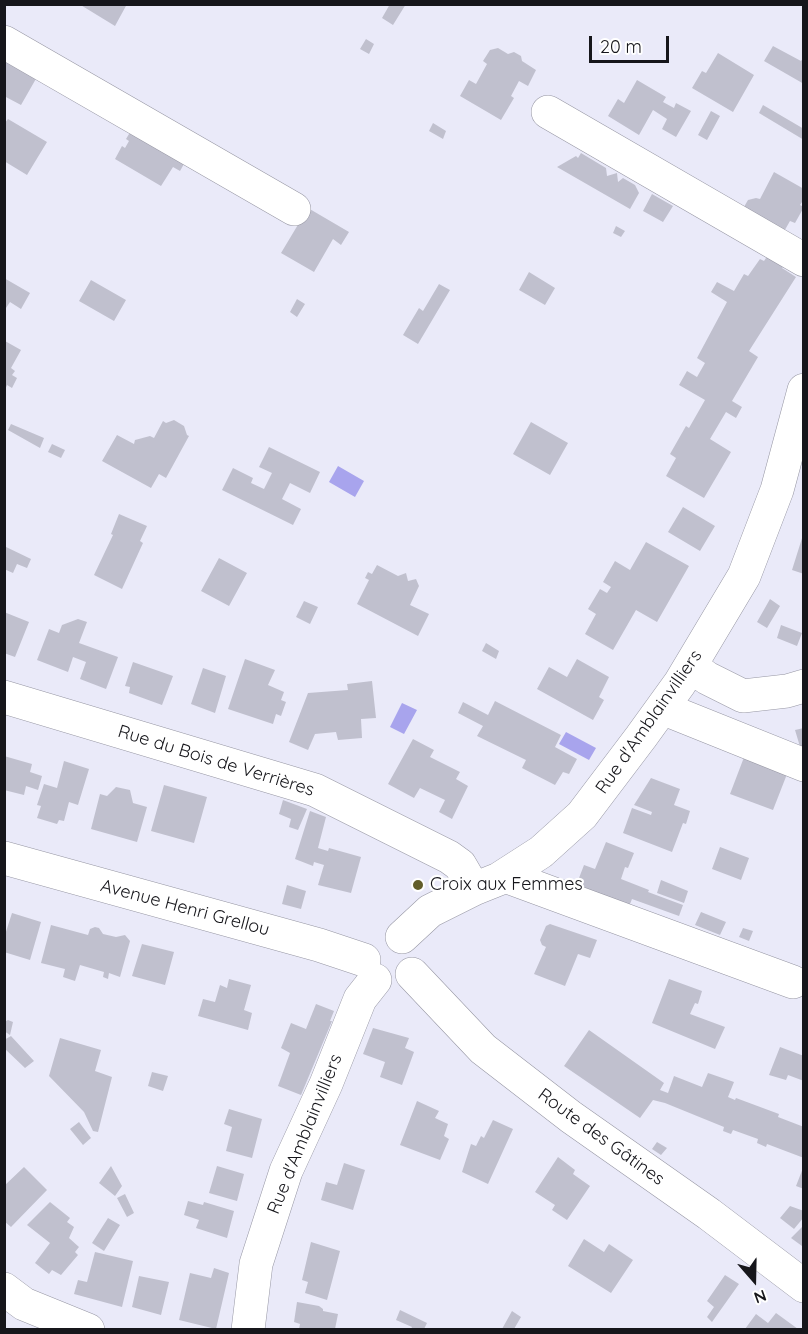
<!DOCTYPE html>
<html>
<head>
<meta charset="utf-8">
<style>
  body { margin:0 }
  #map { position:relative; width:808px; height:1334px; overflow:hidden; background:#eaeaf9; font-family:Quicksand,sans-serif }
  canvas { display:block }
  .frame { position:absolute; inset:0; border:6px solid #16161b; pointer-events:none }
  .north { position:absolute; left:724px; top:1250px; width:60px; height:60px; -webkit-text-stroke:4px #fff; paint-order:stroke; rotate:160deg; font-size:16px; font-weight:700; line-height:24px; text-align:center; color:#16161b }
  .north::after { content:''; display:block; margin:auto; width:21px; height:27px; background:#16161b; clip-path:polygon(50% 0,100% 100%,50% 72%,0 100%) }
  .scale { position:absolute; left:589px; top:36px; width:80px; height:27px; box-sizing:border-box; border:3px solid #16161b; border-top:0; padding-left:8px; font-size:18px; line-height:21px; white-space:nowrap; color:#16161b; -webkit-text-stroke:4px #fff; paint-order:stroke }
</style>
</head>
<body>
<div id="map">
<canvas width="808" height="1334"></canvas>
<div class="frame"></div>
<div class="north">N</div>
<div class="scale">20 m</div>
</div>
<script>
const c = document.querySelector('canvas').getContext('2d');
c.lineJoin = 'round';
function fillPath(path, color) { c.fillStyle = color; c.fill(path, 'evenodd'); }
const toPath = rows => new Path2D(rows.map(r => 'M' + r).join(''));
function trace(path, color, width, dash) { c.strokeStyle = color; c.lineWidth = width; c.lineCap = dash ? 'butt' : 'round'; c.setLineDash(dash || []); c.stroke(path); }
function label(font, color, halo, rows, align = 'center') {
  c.font = font + ' Quicksand,sans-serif'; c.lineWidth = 4.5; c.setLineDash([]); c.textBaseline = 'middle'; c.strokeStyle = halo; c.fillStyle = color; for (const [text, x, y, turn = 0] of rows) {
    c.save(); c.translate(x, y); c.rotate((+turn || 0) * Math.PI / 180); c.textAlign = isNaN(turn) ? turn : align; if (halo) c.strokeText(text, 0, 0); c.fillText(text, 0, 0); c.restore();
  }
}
fillPath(toPath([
  [338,466,364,481,355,497,329,482],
  [402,703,417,710,404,734,390,727],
  [566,732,596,748,589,760,559,744]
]), '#a8a4ed');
fillPath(toPath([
  [79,4,127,4,115,26],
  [390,4,406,4,393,25,382,18],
  [366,39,374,44,369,54,360,49],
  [773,46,801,61,804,57,804,84,764,61],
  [4,48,41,70,21,105,4,96],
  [498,48,508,54,514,52,521,56,522,61,536,70,528,86,519,81,511,96,514,98,501,120,460,96,469,80,476,84,487,64,483,61,490,50],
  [718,53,754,75,733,112,692,88,702,71,706,73],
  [637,80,666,97,663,102,674,108,676,103,691,111,676,137,662,129,667,119,653,110,639,135,608,116,618,99,624,103],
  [763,105,804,129,804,140,759,113],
  [711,111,720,116,707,140,698,135],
  [8,119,47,142,27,175,4,161,4,124],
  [433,123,446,131,443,139,429,131],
  [135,124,189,155,180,171,173,167,161,186,115,159,122,146,125,148,129,141,126,139],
  [581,153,606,168,607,176,617,173,618,182,623,178,635,185,639,193,630,209,557,167,576,156,578,158],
  [774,172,804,189,804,199,800,205,804,207,795,223,790,221,782,235,741,212,748,200,756,198,760,199],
  [652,194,673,206,663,222,643,211],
  [308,208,349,232,341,245,333,239,314,272,281,253],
  [616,226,625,231,621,237,613,233],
  [768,255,784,266,782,268,796,277,749,351,758,357,732,401,742,407,736,418,726,412,710,439,731,452,704,498,666,476,676,458,670,454,686,426,689,428,705,400,679,385,687,371,697,377,705,363,697,358,727,302,711,292,717,282,734,291,744,274,748,276,760,259,764,261],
  [529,272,555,288,545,305,519,290],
  [4,278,30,293,21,309,10,302,4,311],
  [91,280,126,300,114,321,79,301],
  [439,284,450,290,418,344,403,335,419,308,423,311],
  [297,299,305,304,297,317,290,312],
  [5,341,21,350,11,368,15,371,12,375,17,378,12,388,7,385,5,390],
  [174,420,184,426,187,435,189,436,166,478,159,474,151,488,102,461,117,435,134,444,135,440,150,436,154,438,163,421,166,423],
  [531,422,568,443,550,475,513,454],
  [11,424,44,438,40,448,8,430],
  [52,444,65,450,61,458,48,452],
  [269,447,320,472,310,493,290,483,282,499,301,509,293,525,222,490,233,468,253,478,251,483,264,489,272,473,259,467],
  [683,507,715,526,700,551,668,532],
  [119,514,147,526,140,541,143,543,122,589,94,575,113,535,111,534],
  [803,535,804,535,804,574,792,570],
  [646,542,689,566,657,622,636,610,613,650,585,634,596,614,588,609,600,589,607,593,611,587,603,582,615,561,630,570],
  [4,546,31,559,27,568,17,564,13,573,4,569],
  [219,558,247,573,229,606,201,591],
  [377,565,398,576,406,573,408,581,416,579,419,586,410,605,429,614,418,636,357,604,369,580,365,578,368,572,372,574],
  [770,599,780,606,767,628,757,622],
  [304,601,318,607,310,624,296,617],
  [4,612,29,622,15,657,4,653],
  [78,619,87,622,79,643,118,657,106,689,80,679,86,662,73,657,68,672,37,660,49,629,59,633,62,625],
  [781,625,802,633,797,646,777,638],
  [486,643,499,651,496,659,482,651],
  [245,659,275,670,268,685,284,692,281,700,286,702,281,716,276,714,273,724,228,709],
  [577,659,609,677,599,697,604,700,593,720,537,689,549,667,567,677],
  [133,662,173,676,162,705,129,693,130,687,125,686],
  [203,668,226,676,215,713,191,704],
  [372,681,376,718,361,719,362,738,338,740,336,732,315,734,308,750,289,742,308,693,348,690,347,684],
  [495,701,561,735,555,747,577,759,569,774,563,772,555,785,522,768,526,760,477,736,483,726,458,713,463,702,488,715],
  [804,728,804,749,801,750,795,730],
  [413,739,434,750,430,757,460,772,456,779,468,786,452,819,439,812,445,800,420,788,414,798,388,784],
  [746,752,789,769,773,810,730,794],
  [4,756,32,764,30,772,42,776,38,790,26,786,24,795,4,790],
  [64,761,89,769,78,805,69,802,64,821,59,820,57,824,37,818,41,806,37,805,44,784,57,788],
  [651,778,680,789,674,805,690,811,686,824,683,823,672,852,623,833,632,808,651,815,652,812,634,805],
  [164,785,207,797,194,843,151,831],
  [116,787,130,790,133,803,147,807,137,842,91,829,100,794,107,796],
  [283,800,307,809,298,830,289,827,291,819,279,814],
  [310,811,326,817,318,848,328,851,329,848,361,857,351,893,318,885,324,865,314,862,313,866,295,859],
  [606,842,634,853,628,868,625,867,621,879,649,890,648,892,683,905,679,916,632,899,628,909,581,891,584,880,579,878,584,865,595,869],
  [720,847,749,858,741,880,712,869],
  [661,880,688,891,684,903,657,893],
  [287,885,306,891,301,909,282,904],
  [701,912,726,922,720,935,695,925],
  [12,913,41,922,30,960,4,952,4,938],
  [550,924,597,940,590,958,578,954,565,986,534,974,546,947,542,945,540,940,546,926],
  [51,925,88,935,90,929,95,927,99,928,103,934,116,937,125,935,130,941,120,977,109,973,108,979,103,977,104,972,80,965,75,981,63,977,65,969,41,963],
  [743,928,753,931,749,941,739,937],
  [142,944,174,952,165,985,132,976],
  [229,979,251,985,244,1010,252,1013,248,1030,198,1016,203,999,215,1002,220,985,227,988],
  [669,979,702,991,698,1004,695,1003,690,1014,725,1027,715,1049,652,1023],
  [316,1004,334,1011,330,1021,332,1021,301,1095,278,1086,290,1053,281,1048,291,1023,306,1029],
  [8,1020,13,1022,10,1035,4,1031,4,1022],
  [373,1028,409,1038,405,1048,414,1052,402,1085,380,1077,385,1062,363,1054],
  [589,1030,664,1083,660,1090,668,1093,674,1076,702,1087,708,1073,734,1082,728,1097,735,1100,736,1098,779,1114,778,1117,804,1127,804,1158,767,1144,766,1147,757,1143,758,1139,733,1130,731,1134,723,1131,724,1127,665,1103,653,1100,640,1118,564,1066],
  [11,1036,34,1061,25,1068,4,1048,4,1040],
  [60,1038,101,1050,95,1071,112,1077,98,1132,93,1131,84,1112,49,1076],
  [780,1047,804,1056,804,1081,788,1075,786,1080,769,1075],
  [152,1072,168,1076,163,1091,148,1086],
  [417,1101,439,1111,435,1118,448,1124,444,1136,449,1139,440,1160,400,1145],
  [229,1109,262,1119,252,1158,226,1151,232,1127,224,1124],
  [493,1120,513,1129,488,1184,462,1172,471,1144,476,1146,481,1136,484,1138],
  [79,1122,91,1138,83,1145,70,1129],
  [657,1142,667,1148,661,1155,652,1149],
  [558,1157,575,1170,573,1174,590,1186,567,1220,552,1210,555,1205,535,1192],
  [344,1163,365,1170,353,1210,321,1200,326,1182,337,1185],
  [111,1166,122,1186,115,1196,99,1183],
  [217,1166,244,1174,237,1201,209,1193],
  [24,1167,47,1190,11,1227,4,1221,4,1186],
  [803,1168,804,1168,804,1189,796,1186],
  [125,1194,134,1213,127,1217,117,1198],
  [188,1201,203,1205,204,1202,234,1211,227,1238,196,1228,199,1220,184,1215],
  [50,1202,70,1218,67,1222,74,1227,69,1238,79,1247,75,1252,78,1255,61,1275,52,1270,49,1274,35,1263,50,1243,27,1225],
  [790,1206,804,1211,804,1217,794,1229,780,1218],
  [108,1218,120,1225,104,1251,92,1243],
  [802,1227,804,1228,802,1246,791,1238],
  [584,1239,604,1252,609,1244,633,1260,611,1293,568,1266],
  [311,1242,340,1251,327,1300,305,1293,308,1282,302,1280],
  [95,1252,133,1261,122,1307,74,1294,78,1280,87,1282],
  [214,1268,229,1273,216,1329,179,1320,190,1273,211,1278],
  [725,1275,739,1284,712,1322,707,1317,714,1307,707,1301],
  [139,1276,169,1282,161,1315,132,1307],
  [297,1302,319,1306,323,1309,323,1311,338,1314,335,1329,299,1329,300,1324,294,1322],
  [400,1310,427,1323,424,1329,411,1329,412,1327,396,1320],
  [512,1311,521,1317,514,1329,502,1329],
  [776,1313,798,1329,745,1329,756,1314,768,1323]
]), '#c0c0ce');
const minor = toPath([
  [4,42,294,209],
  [548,112,804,260],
  [691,666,707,678,743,696,787,691,804,686],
  [4,697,315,790,449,857,460,865,474,889],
  [662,708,804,765],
  [4,858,319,945,364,960],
  [505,876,793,982],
  [402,937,430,911,474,889,499,879,541,852,582,815,641,737,680,683,744,576,777,490,804,390],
  [412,974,483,1049,571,1117,709,1214,804,1286],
  [4,1289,24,1304,88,1330],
  [248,1330,256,1264,286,1171,326,1084,360,999,375,980]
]);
trace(minor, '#9696a3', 34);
trace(minor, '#fff', 33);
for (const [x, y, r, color] of [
  [418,885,6,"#625d2a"]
]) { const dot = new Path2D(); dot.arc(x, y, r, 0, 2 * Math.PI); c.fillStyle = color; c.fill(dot); trace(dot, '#fff', 2); }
label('18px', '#16161b', '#fff', [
  ["Rue d'Amblainvilliers",649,722,-55],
  ["Rue du Bois de Verrières",216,761,17],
  ["Avenue Henri Grellou",185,908,15],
  ["Rue d'Amblainvilliers",305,1134,-68],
  ["Route des Gâtines",601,1137,36]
]);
label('18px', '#16161b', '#fff', [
  ["Croix aux Femmes",430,885]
], 'left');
</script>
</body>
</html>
